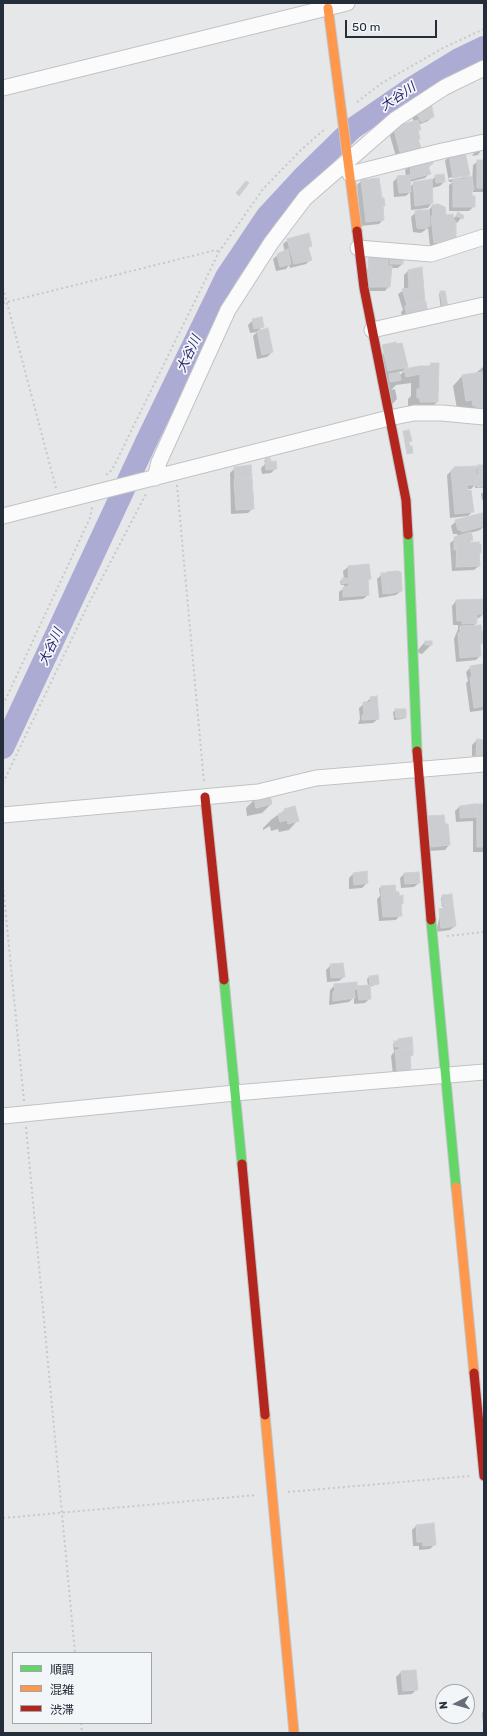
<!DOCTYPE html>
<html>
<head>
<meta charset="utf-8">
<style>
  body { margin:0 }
  #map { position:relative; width:487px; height:1736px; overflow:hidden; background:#e5e7e9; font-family:Rubik,"Noto Sans JP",sans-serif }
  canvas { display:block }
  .frame { position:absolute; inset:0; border:4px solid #242d3a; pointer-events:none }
  .legend { position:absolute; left:12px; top:1652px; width:140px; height:72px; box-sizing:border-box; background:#f3f6f8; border:1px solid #a0a6ac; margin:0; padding:5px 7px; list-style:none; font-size:12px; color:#242d3a }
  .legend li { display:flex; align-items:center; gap:8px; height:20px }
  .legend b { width:20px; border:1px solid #a0a6ac }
  .north { position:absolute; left:435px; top:1684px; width:40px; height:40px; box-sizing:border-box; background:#f3f6f8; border:1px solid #a0a6ac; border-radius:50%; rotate:264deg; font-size:11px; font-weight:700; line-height:16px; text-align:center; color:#242d3a }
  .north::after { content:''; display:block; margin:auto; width:14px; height:18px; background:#686e77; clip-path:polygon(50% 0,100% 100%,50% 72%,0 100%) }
  .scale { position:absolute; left:345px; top:20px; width:92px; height:18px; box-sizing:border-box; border:2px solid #242d3a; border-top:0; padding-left:5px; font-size:12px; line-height:14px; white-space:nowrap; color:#242d3a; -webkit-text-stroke:3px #f3f6f8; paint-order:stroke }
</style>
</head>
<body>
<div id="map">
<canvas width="487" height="1736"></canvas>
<div class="frame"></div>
<ul class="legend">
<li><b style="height:5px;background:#63d668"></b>順調</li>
<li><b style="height:5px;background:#ff974d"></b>混雑</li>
<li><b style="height:5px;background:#b3261e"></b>渋滞</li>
</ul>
<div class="north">N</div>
<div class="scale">50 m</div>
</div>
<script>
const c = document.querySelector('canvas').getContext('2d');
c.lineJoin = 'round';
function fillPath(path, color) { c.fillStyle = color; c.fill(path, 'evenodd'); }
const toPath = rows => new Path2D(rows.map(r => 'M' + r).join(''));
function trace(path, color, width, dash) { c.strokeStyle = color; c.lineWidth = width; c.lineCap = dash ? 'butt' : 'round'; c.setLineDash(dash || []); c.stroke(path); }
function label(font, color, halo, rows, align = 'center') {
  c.font = font + ' Rubik,"Noto Sans JP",sans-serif'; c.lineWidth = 3.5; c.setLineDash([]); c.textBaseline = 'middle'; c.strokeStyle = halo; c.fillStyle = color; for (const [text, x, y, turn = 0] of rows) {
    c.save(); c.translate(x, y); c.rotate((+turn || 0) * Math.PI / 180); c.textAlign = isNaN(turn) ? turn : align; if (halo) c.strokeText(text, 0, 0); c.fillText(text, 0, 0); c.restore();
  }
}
fillPath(toPath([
  [431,104,433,116,428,121,418,125,419,129,397,160,390,136,392,132,396,127,414,122,412,117],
  [482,149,478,155,472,156,476,150],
  [449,156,469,175,466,177,472,182,473,165,478,161,484,161,484,192,473,192,473,190,471,192,474,206,469,211,449,211,449,185,453,182,449,182,445,161],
  [465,175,465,177,448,180,448,178],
  [432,164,428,168,429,174,425,178,409,182,410,187,415,182,432,180,436,176,444,182,440,186,432,188,432,203,428,208,411,210,410,192,406,196,394,197,393,182,398,177,406,176,405,170,410,165],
  [361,181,381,199,384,206,382,208,383,220,379,224,361,226,357,185],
  [432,206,453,219,458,214,463,216,457,223,455,222,455,240,430,247,428,228,421,233,413,232,411,217,416,212,428,211],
  [288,240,311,246,308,248,311,259,306,264,290,268,289,265,286,269,276,271,273,259,278,255,285,252,283,244],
  [372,255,390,256,402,264,398,268,391,268,389,286,385,291,365,291,369,258],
  [408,271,424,301,403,322,401,312,403,310,398,294,404,290,404,275],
  [441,292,447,308,441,310,439,294],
  [253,320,262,327,258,331,272,352,267,357,257,359,253,336,257,332,250,333,248,325],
  [378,351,407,367,403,371,428,367,431,364,437,402,428,411,408,407,408,399,411,396,411,383,396,385,391,390,395,389,397,399,388,408],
  [404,371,399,376,398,372],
  [484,366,484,374,482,375,484,386,484,417,457,409,453,386,462,376,476,373],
  [266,459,270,460,267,463,276,468,271,473,262,474,261,468,266,463,264,461],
  [478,466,484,477,484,488,475,488,475,485,471,489,466,489,473,511,468,516,450,518,447,475,454,468,475,470],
  [235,468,251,476,248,479,253,508,248,513,231,514,230,473],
  [484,491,484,499,482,500,481,494],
  [484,515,484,530,483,527,480,530,470,533,472,540,468,543,480,545,479,566,474,570,452,571,450,543,458,537,457,534,453,534,451,526,456,521,482,517],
  [368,566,370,579,367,581,368,595,363,599,339,601,339,592,344,588,344,585,341,585,340,581,344,579,343,571,348,567],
  [396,572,401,591,396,595,379,598,377,579,382,574],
  [456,601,484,613,479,618,476,618,476,623,472,627,482,643,480,645,480,656,476,660,456,662,454,639,458,629,458,625,453,625,452,606],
  [425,642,431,645,422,654,416,652],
  [484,665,484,710,470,712,466,683,468,681,466,672,471,667],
  [371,698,378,719,373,723,358,724,360,719,359,708],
  [396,710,405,717,403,719,394,720,393,712],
  [484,739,484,760,480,758,480,756,472,756,472,745,477,740,483,740],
  [255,799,271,804,262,813,247,816,246,808],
  [484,805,484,852,473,852,473,821,456,822,455,811,460,806],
  [285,810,298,820,289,830,279,832,278,829,271,831,270,826,263,830,263,828,272,819],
  [444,825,449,845,445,850,427,851],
  [353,874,367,883,362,888,349,889,349,878],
  [404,874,419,883,414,887,401,888,400,878],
  [381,887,395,893,402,903,400,906,400,915,396,920,379,921,377,899,380,896,379,889],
  [451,895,455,926,450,930,436,932,441,910,445,906,442,907,441,898,443,896],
  [331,965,344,977,339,981,327,982,326,970],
  [369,977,378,984,369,987,370,998,365,1003,354,1004,354,997,349,1002,329,1005,330,990,335,985,368,986,367,979],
  [398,1040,412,1047,409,1050,412,1055,409,1058,410,1069,405,1073,393,1075,391,1056,394,1052,393,1044],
  [416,1526,435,1544,430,1549,419,1550,419,1546,413,1546,412,1530],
  [415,1671,417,1689,412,1694,398,1695,396,1677,401,1672],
  [484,1711,484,1724,483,1724,482,1713]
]), '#0003');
trace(toPath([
  [3,748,147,440,226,277,267,216,305,175,352,129,410,89,459,59,484,47]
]), '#acabd3', 22);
const building = toPath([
  [431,103,434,117,421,122,416,112,431,103],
  [418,120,421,130,418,130,420,139,418,139,422,151,401,156,394,130,397,130,396,126,418,120],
  [465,152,470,175,453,178,449,155,465,152],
  [432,158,433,164,428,166,431,174,411,179,410,164,432,158],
  [477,160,484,160,484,171,477,171,477,160],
  [477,172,484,171,484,188,477,188,477,172],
  [444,174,445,182,436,183,435,175,444,174],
  [410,175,411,192,399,193,397,176,410,175],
  [465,176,472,177,474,190,472,190,472,196,475,196,475,207,453,207,453,179,465,179,465,176],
  [379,178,382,198,384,198,385,206,383,206,384,220,366,222,361,180,379,178],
  [432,179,433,203,415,206,413,182,432,179],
  [246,181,249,183,239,196,236,193,246,181],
  [438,204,445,207,446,215,453,214,454,221,456,221,456,240,434,243,431,216,433,216,432,205,438,204],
  [419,210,429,210,430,226,426,227,427,229,417,228,415,211,419,210],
  [458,212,464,216,463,219,456,216,458,212],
  [309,233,312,246,308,247,312,260,294,264,287,239,309,233],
  [288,249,291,264,280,267,277,254,288,249],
  [372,254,388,254,388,266,392,266,390,287,369,287,368,257,372,257,372,254],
  [390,255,403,256,403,264,390,264,390,255],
  [422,267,425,302,407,305,402,289,409,288,408,270,422,267],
  [440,291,445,291,448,308,443,309,440,291],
  [426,302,428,314,407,318,405,306,426,302],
  [262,317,264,327,254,329,252,319,262,317],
  [268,328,273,352,262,355,257,331,268,328],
  [396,342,396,344,402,343,408,367,388,371,382,345,396,342],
  [431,363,439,363,438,402,420,402,420,398,417,398,417,389,420,389,420,374,406,377,404,369,420,366,431,366,431,363],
  [399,372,401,380,390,382,389,374,399,372],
  [482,372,484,398,466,401,462,375,482,372],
  [484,399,484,408,476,409,476,405,473,406,472,401,484,399],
  [409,430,412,441,409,442,410,446,412,446,413,453,407,454,403,431,409,430],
  [265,458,270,458,271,461,266,461,265,458],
  [276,461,277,469,266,470,265,462,276,461],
  [251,465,252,477,235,478,234,467,251,465],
  [478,465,484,465,484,476,478,476,478,465],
  [476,466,476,485,467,485,468,491,471,490,474,512,455,514,451,470,454,469,454,467,476,466],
  [476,476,484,476,484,487,477,487,476,476],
  [252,478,254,509,236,510,234,479,252,478],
  [482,513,484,526,462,532,461,530,458,530,455,520,482,513],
  [471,532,473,540,457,543,457,550,454,550,454,537,471,532],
  [479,542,479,544,481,544,481,553,479,553,480,566,456,567,457,543,479,542],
  [369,564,371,579,368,579,369,595,343,597,343,587,349,586,348,566,369,564],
  [397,571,401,572,402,591,388,594,386,572,397,571],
  [381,573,386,573,388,593,383,594,381,573],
  [342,578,347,578,348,583,342,584,342,578],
  [484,599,484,614,477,614,477,623,462,624,462,621,457,621,456,600,484,599],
  [481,625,484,643,480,643,481,656,460,658,458,633,460,633,460,626,481,625],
  [425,641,432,641,432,645,425,645,425,641],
  [484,664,484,706,474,708,470,677,472,677,470,666,484,664],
  [377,696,379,719,362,720,362,715,364,715,363,702,371,702,370,697,377,696],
  [395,709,406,709,406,718,396,718,395,709],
  [477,739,484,740,484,757,476,757,477,739],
  [270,795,272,804,256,808,254,798,270,795],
  [475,804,484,804,484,817,477,817,475,804],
  [475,804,477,817,460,818,460,806,475,804],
  [295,806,299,821,288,824,287,820,280,822,278,814,285,812,284,809,295,806],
  [444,815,445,824,448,824,450,845,431,847,428,816,444,815],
  [477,817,484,817,484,847,477,847,477,817],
  [367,871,368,883,354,885,353,873,367,871],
  [419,872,420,883,405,884,404,873,419,872],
  [395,885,396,892,381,893,381,886,395,885],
  [396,892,399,892,399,896,403,895,403,904,401,904,402,916,383,917,381,893,396,892],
  [452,894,453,904,443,905,442,895,452,894],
  [453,904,456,926,441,928,439,909,445,908,445,905,453,904],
  [343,963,345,977,331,978,330,964,343,963],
  [378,975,379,984,370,985,369,976,378,975],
  [357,982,357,989,354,989,355,998,333,1001,333,992,335,991,334,984,357,982],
  [370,985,371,999,359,1000,357,986,370,985],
  [412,1037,413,1047,399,1049,398,1039,412,1037],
  [394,1041,398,1041,399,1046,395,1047,394,1041],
  [413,1048,413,1055,410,1056,411,1069,397,1071,395,1050,413,1048],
  [434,1523,436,1545,423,1546,423,1542,417,1542,416,1525,434,1523],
  [416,1670,418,1690,403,1691,401,1671,416,1670]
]);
fillPath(building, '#cbcdd0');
trace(building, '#ced0d2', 1);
const street = toPath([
  [3,88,347,3],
  [350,174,442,151,484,142],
  [358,248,431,254,484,237],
  [372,330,484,305],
  [155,478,159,462,228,310,271,243,305,198,396,119,445,87,484,68],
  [3,516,389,418,414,413,442,413,484,417],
  [3,815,258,792,316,778,484,764],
  [3,1116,235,1093,484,1072]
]);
const fast = toPath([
  [408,535,417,751],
  [431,920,456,1187],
  [224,980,242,1164]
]);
const slow = toPath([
  [328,8,357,231],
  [456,1187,474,1373],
  [265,1415,294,1733]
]);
const jam = toPath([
  [357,231,364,288,406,500,408,535],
  [417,751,431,920],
  [205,797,224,980],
  [242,1164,265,1415],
  [474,1373,484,1476]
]);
trace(street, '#c0c3c5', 17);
trace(fast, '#c2c5c8', 11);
trace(slow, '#c2c5c8', 11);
trace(jam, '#c2c5c8', 11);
trace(toPath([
  [357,102,382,83,443,48,484,29],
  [3,288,56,488],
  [3,303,216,250,219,252],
  [106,475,112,470,219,252,263,189,302,149,326,128],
  [177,485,204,782],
  [3,705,90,518,92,507],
  [3,783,87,607,146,494],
  [3,885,24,1101],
  [447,936,484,932],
  [26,1127,75,1653],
  [288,1492,469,1476],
  [3,1518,256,1495],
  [81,1723,82,1733]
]), '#c6c8cc', 2, [2, 3]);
trace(street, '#fbfbfc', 15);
trace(fast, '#63d668', 9);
trace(slow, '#ff974d', 9);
trace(jam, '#b3261e', 9);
label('italic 13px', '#2a256f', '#f3f6f8', [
  ["大谷川",398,97,-34],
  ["大谷川",189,354,-65],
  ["大谷川",51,647,-65]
]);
</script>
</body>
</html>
